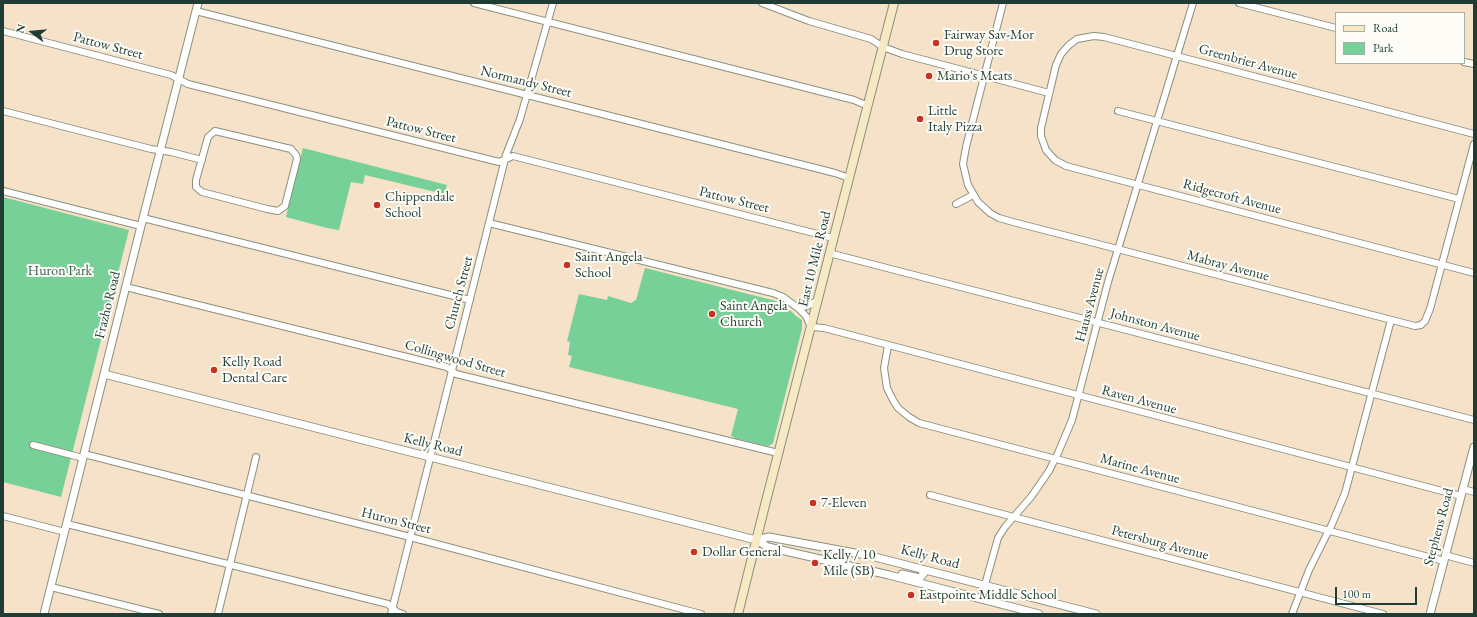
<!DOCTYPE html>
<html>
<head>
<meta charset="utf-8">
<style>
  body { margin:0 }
  #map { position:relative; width:1477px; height:617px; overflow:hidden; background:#f5e2c8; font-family:"EB Garamond",serif }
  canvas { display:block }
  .frame { position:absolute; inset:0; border:4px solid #1f3d34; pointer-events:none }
  .legend { position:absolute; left:1335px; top:12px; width:130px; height:52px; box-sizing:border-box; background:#fdfcf7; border:1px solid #a4b0a9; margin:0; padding:5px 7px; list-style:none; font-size:12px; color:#1f3d34 }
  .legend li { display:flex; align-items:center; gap:8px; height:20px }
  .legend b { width:20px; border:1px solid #a4b0a9 }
  .north { position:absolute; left:12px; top:12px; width:40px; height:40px; -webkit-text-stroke:3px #fdfcf7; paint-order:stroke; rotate:286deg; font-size:11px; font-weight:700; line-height:16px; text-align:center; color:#1f3d34 }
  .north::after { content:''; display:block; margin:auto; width:14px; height:18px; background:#1f3d34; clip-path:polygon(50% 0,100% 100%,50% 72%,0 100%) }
  .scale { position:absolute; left:1335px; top:587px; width:82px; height:18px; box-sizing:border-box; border:2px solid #1f3d34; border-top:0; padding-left:5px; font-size:12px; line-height:14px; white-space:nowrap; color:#1f3d34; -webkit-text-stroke:3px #fdfcf7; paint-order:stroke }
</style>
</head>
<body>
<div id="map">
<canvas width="1477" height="617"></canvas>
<div class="frame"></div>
<ul class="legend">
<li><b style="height:5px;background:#f7e9c3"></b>Road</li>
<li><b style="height:11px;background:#76d097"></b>Park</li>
</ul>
<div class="north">N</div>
<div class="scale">100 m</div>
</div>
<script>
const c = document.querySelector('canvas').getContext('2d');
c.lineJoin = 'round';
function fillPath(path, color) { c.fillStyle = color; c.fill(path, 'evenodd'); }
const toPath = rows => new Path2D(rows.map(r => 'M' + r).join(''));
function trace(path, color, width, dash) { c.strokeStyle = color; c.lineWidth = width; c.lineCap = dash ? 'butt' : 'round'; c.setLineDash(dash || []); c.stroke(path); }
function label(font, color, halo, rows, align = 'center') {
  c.font = font + ' "EB Garamond",serif'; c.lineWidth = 4; c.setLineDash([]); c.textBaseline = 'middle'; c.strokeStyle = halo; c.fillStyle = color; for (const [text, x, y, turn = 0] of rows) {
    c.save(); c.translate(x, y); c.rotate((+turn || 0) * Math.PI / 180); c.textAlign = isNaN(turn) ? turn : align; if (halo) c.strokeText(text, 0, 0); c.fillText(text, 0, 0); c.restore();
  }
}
fillPath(toPath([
  [303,148,447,185,444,194,365,175,363,184,351,182,339,230,327,228,286,217],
  [3,197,129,230,61,497,3,482],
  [645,268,776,301,787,307,796,316,802,320,802,329,773,443,769,446,767,446,734,438,734,437,731,436,738,409,569,367,572,356,568,355,570,342,567,341,579,294,607,300,608,296,631,303,636,300]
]), '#76d097');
const minor = toPath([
  [474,3,854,100,868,106],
  [762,3,809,21,871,39,883,47,902,54,1049,93],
  [1003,3,966,147,963,164,968,185,978,202,990,213,999,218,1013,222,1415,326,1421,325,1425,321,1430,309,1474,144],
  [1239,3,1336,28],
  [196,11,835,173,849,178],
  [3,31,171,75,188,84,499,162,513,156,833,238],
  [1464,62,1474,64],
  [3,111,151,149,171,152,202,160],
  [1118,111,1459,199],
  [215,131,291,149,296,155,297,159,285,206,278,211,267,209,202,192,196,187,196,180,208,137,215,131],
  [1474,134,1104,37,1094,36,1077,39,1069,45,1061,54,1056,65,1041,128,1041,136,1046,150,1055,160,1066,166,1474,273],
  [3,191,141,226],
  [956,204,973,195],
  [143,218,470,300],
  [489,223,773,293,783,297,798,308],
  [829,253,1474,420],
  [126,287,447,367,456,374,778,453],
  [817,301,807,306,798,308,806,316,811,327,824,328,1461,496],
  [888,346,884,368,887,388,893,400,898,408,909,417,919,423,1444,561],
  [33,445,83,458],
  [84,454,410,537,701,614],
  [1463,489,1474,492],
  [930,495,1383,614],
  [3,516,65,532],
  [67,524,388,604,397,612,403,614],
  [1445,555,1474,563],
  [51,587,159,614],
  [981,599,998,538,1005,527,1031,497,1049,471,1058,453,1072,420,1108,282,1193,3],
  [218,614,256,457],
  [391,614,506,155,520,119,553,3],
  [1292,614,1309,570,1332,524,1345,493,1391,320]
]);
const tertiary = toPath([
  [104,374,756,540,768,547,889,575,1039,614],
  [756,540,769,537,871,556,1096,614],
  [902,574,920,578,924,573,920,568],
  [44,614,141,226,198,3],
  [1430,614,1474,447]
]);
const secondary = toPath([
  [738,614,765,505,894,3]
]);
trace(minor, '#8a907e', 8);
trace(tertiary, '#8a907e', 9);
trace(secondary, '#8a907e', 10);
trace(minor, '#fff', 6);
trace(tertiary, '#fff', 7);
trace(secondary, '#f7e9c3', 8);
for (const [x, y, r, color] of [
  [936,43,4,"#c8321e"],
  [929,76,4,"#c8321e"],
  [920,119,4,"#c8321e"],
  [377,205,4,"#c8321e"],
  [567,265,4,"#c8321e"],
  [712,314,4,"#c8321e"],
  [214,370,4,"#c8321e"],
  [813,503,4,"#c8321e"],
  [694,552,4,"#c8321e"],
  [815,563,4,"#c8321e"],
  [911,595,4,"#c8321e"]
]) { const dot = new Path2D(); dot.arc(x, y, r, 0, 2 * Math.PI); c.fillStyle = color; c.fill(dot); trace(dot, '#fdfcf7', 1.5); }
label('14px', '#1f3d34', '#fdfcf7', [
  ["Fairway Sav-Mor",944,35],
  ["Drug Store",944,51],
  ["Mario's Meats",937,76],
  ["Little",928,111],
  ["Italy Pizza",928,127],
  ["Chippendale",385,197],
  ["School",385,213],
  ["Saint Angela",575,257],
  ["School",575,273],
  ["Saint Angela",720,306],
  ["Church",720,322],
  ["Kelly Road",222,362],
  ["Dental Care",222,378],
  ["7-Eleven",821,503],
  ["Dollar General",702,552],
  ["Kelly / 10",823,555],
  ["Mile (SB)",823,571],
  ["Eastpointe Middle School",919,595]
], 'left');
label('14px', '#1f3d34', '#fdfcf7', [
  ["Pattow Street",108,46,15],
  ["Greenbrier Avenue",1248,62,15],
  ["Normandy Street",526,82,14],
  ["Pattow Street",421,130,14],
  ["Ridgecroft Avenue",1232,197,15],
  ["Pattow Street",734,200,14],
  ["East 10 Mile Road",815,259,-76],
  ["Mabray Avenue",1228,266,15],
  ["Church Street",459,293,-75],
  ["Frazho Road",108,305,-76],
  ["Hauss Avenue",1090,305,-75],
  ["Johnston Avenue",1155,325,15],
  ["Collingwood Street",455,359,16],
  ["Raven Avenue",1139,400,15],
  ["Kelly Road",433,445,14],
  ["Marine Avenue",1140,469,15],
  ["Huron Street",396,521,14],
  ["Stephens Road",1439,527,-75],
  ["Petersburg Avenue",1160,543,15],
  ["Kelly Road",930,557,15]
]);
label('14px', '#35624d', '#fdfcf7', [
  ["Huron Park",60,271]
]);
</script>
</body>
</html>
